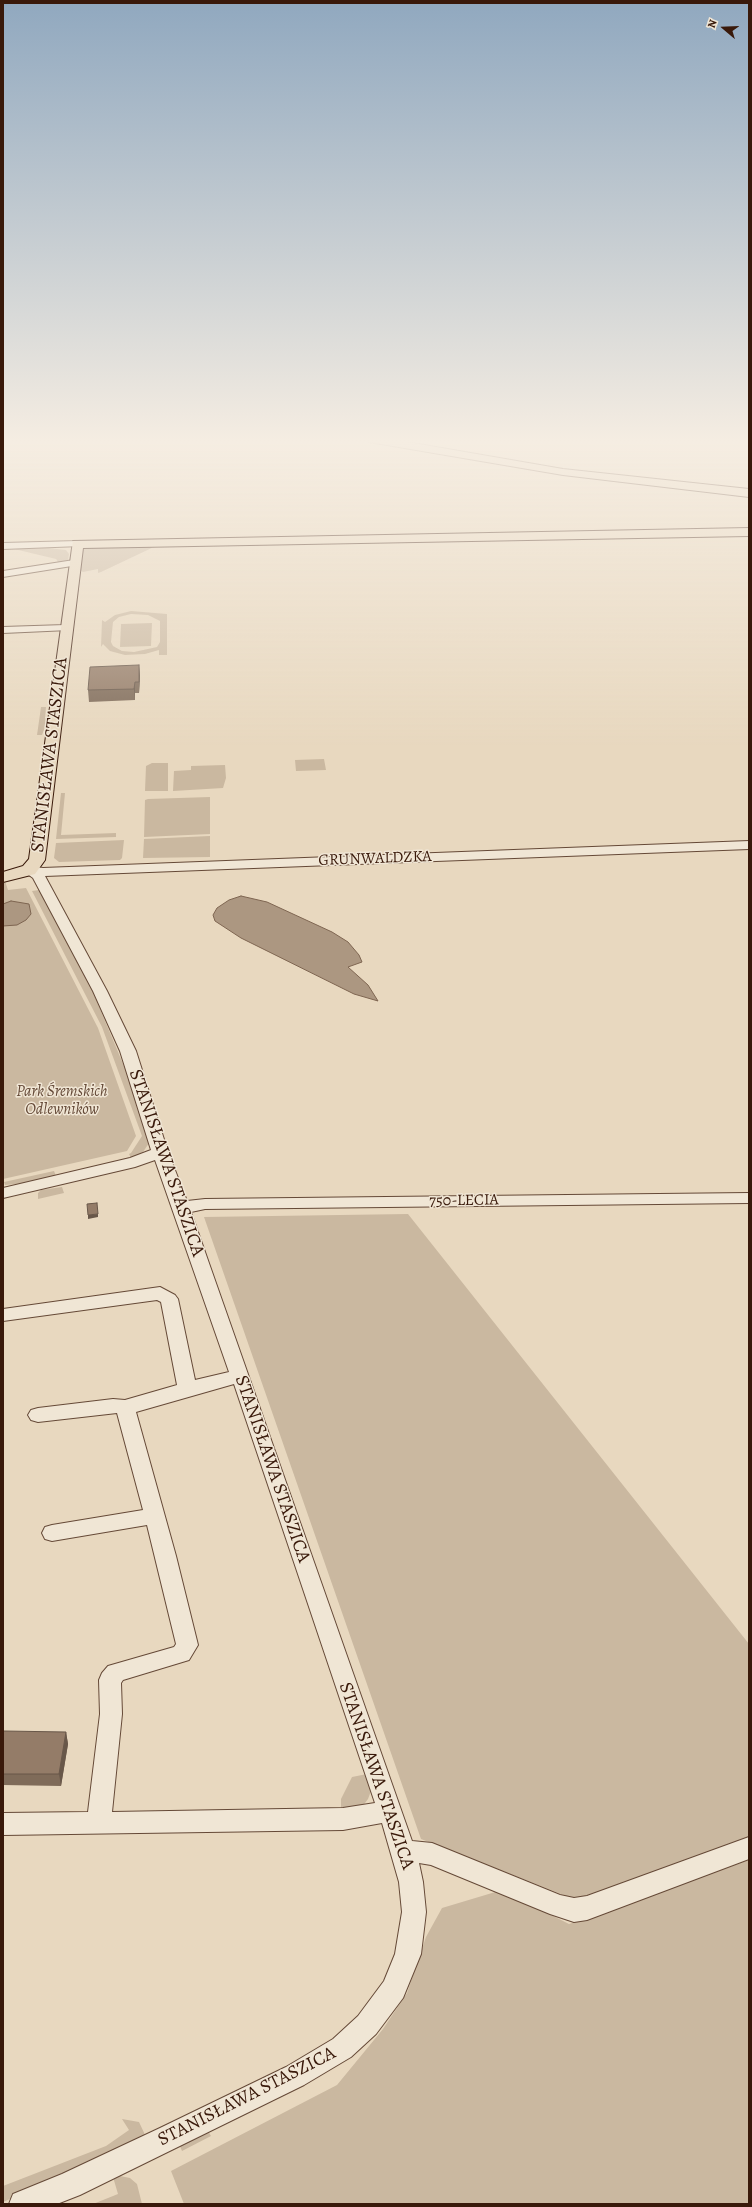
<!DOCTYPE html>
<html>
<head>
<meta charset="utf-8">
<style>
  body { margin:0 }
  #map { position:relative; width:752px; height:2207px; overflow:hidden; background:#e8d8bf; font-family:Alegreya,serif }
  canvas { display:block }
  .frame { position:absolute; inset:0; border:4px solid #39190a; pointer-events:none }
  .north { position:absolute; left:704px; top:8px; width:40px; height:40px; -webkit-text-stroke:3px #f0e6d5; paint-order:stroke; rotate:289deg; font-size:11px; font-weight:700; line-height:16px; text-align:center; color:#39190a }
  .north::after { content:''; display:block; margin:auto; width:14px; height:18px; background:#39190a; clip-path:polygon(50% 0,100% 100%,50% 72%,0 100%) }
</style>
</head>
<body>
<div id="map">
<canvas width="752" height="2207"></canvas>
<div class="frame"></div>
<div class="north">N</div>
</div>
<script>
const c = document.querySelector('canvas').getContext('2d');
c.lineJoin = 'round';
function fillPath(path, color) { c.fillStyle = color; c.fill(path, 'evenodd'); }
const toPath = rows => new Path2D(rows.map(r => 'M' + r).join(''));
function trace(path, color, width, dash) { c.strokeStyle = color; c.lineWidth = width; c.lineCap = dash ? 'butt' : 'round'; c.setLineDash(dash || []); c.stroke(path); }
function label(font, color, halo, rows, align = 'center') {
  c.font = font + ' Alegreya,serif'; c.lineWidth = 3; c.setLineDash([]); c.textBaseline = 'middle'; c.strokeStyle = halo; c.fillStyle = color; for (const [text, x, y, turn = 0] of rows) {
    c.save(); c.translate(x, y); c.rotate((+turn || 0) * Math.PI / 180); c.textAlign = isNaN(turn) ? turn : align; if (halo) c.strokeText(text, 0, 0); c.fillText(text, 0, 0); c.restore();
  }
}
fillPath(toPath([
  [156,546,101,572,98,573,98,569,83,572,79,570,82,550,87,548],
  [48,548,66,550,69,554,68,560,59,563,56,559,14,549],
  [131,611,167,614,167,655,159,655,159,650,145,654,125,655,110,651,103,644,101,647,102,620,105,622,115,615],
  [131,614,148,615,160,621,160,642,157,647,134,652,122,651,113,646,111,642,113,622,119,617],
  [152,623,151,646,120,647,121,624],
  [41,707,46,707,45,718,48,719,42,735,37,735],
  [324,759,326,770,296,771,295,760],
  [152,763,168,763,168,791,145,791,146,766],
  [225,765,226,778,223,788,173,791,174,771,191,770,191,766],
  [61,793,65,793,61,835,116,833,116,837,56,839],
  [210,797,210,834,144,837,145,800,148,799],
  [210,836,210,857,143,858,144,839],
  [124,840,122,858,120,860,59,862,54,858,56,843],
  [5,881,8,890,26,888,98,1028,136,1136,127,1151,3,1179,3,882],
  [39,890,92,990,129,1078,149,1143,143,1152,131,1158,129,1154,131,1153,142,1136,102,1027,32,891],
  [54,1171,56,1176,27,1183,5,1185,4,1182],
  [62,1187,64,1193,38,1199,38,1193,41,1190],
  [408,1214,749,1644,749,1839,579,1901,421,1839,204,1217],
  [367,1774,371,1791,368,1799,362,1807,341,1812,341,1799,352,1777],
  [749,1860,749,2204,184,2204,171,2171,337,2085,383,2029,407,1993,426,1937,442,1908,502,1890,569,1924],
  [122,2119,139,2122,147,2139,3,2202,3,2186,106,2146,129,2130],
  [208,2131,211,2136,182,2151,179,2144],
  [120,2176,130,2178,137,2184,142,2204,93,2204,118,2194,113,2177]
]), '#cab8a0');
const water = toPath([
  [241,896,267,902,332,932,348,942,359,955,362,962,348,967,368,985,378,1001,354,994,241,938,215,921,213,915,217,908,229,900,241,896],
  [11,901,29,904,31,914,26,920,17,925,3,926,3,904,11,901]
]);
fillPath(water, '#ac9781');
trace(water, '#7e6551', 1);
const minor = toPath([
  [77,541,81,542,81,546,3,549,3,543,77,541],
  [74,560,78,561,78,565,3,577,3,571,74,560],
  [65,625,69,626,70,628,69,630,3,633,3,627,65,625],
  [749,841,749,849,45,876,107,991,136,1051,168,1152,187,1201,205,1199,749,1193,749,1203,205,1209,191,1212,412,1841,432,1843,560,1895,574,1898,587,1896,749,1837,749,1859,587,1920,574,1922,550,1914,431,1865,419,1863,423,1882,426,1912,421,1954,403,1998,376,2034,351,2057,304,2085,80,2195,57,2204,9,2204,13,2194,62,2174,160,2128,286,2067,333,2039,358,2016,384,1981,395,1954,402,1912,399,1882,382,1823,343,1830,3,1835,3,1813,88,1812,100,1714,99,1680,102,1673,108,1666,174,1647,176,1644,147,1525,52,1541,45,1539,42,1533,45,1527,52,1525,143,1510,117,1413,38,1422,31,1420,28,1415,31,1410,38,1408,113,1399,125,1400,177,1385,161,1302,157,1300,3,1321,3,1309,160,1287,175,1295,178,1299,195,1380,229,1372,155,1160,135,1167,3,1198,3,1188,130,1158,151,1150,120,1051,93,991,33,878,22,870,29,866,43,868,749,841],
  [234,1384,375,1803,343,1808,112,1812,122,1714,121,1683,123,1680,189,1660,198,1645,176,1556,136,1412,234,1384]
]);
const major = toPath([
  [364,439,390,439,563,469,749,489,749,497,563,475,369,442,364,439],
  [749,528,749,536,83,548,45,860,35,874,3,882,3,872,23,866,29,859,73,541,749,528]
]);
trace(minor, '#654937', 2);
trace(major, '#39190a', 2);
fillPath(minor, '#f0e6d5');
fillPath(major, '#e8d8bf');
fillPath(toPath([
  [139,665,140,676,139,693,135,693,135,700,89,702,88,690],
  [3,1732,66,1732,68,1744,61,1786,3,1785]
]), '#7f6b59');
fillPath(toPath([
  [139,665,140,676,139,693],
  [135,682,135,700,134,689],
  [98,1214,98,1217,88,1219,88,1215],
  [66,1732,68,1744,61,1786,59,1774]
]), '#685749');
const building = toPath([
  [139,665,139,682,135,682,134,689,88,690,90,667,139,665],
  [97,1203,98,1214,88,1215,87,1204,97,1203],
  [3,1731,66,1732,59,1774,3,1774,3,1731]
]);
fillPath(building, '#947c68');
trace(building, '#685749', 1);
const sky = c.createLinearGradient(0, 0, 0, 748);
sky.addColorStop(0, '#90a8bf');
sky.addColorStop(0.59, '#f5ede2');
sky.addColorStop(1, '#f5ede200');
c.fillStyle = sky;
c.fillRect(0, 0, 752, 748);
label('16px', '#39190a', '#f0e6d5', [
  ["GRUNWALDZKA",375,859,-2],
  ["750-LECIA",464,1201,-1]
]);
label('italic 16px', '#644937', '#f0e6d5', [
  ["Park Śremskich",62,1092],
  ["Odlewników",62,1110]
]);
label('19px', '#39190a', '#f0e6d5', [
  ["STANISŁAWA STASZICA",50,755,-83],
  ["STANISŁAWA STASZICA",166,1163,71],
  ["STANISŁAWA STASZICA",272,1469,71],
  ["STANISŁAWA STASZICA",376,1776,71],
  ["STANISŁAWA STASZICA",247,2097,-27]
]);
</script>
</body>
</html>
